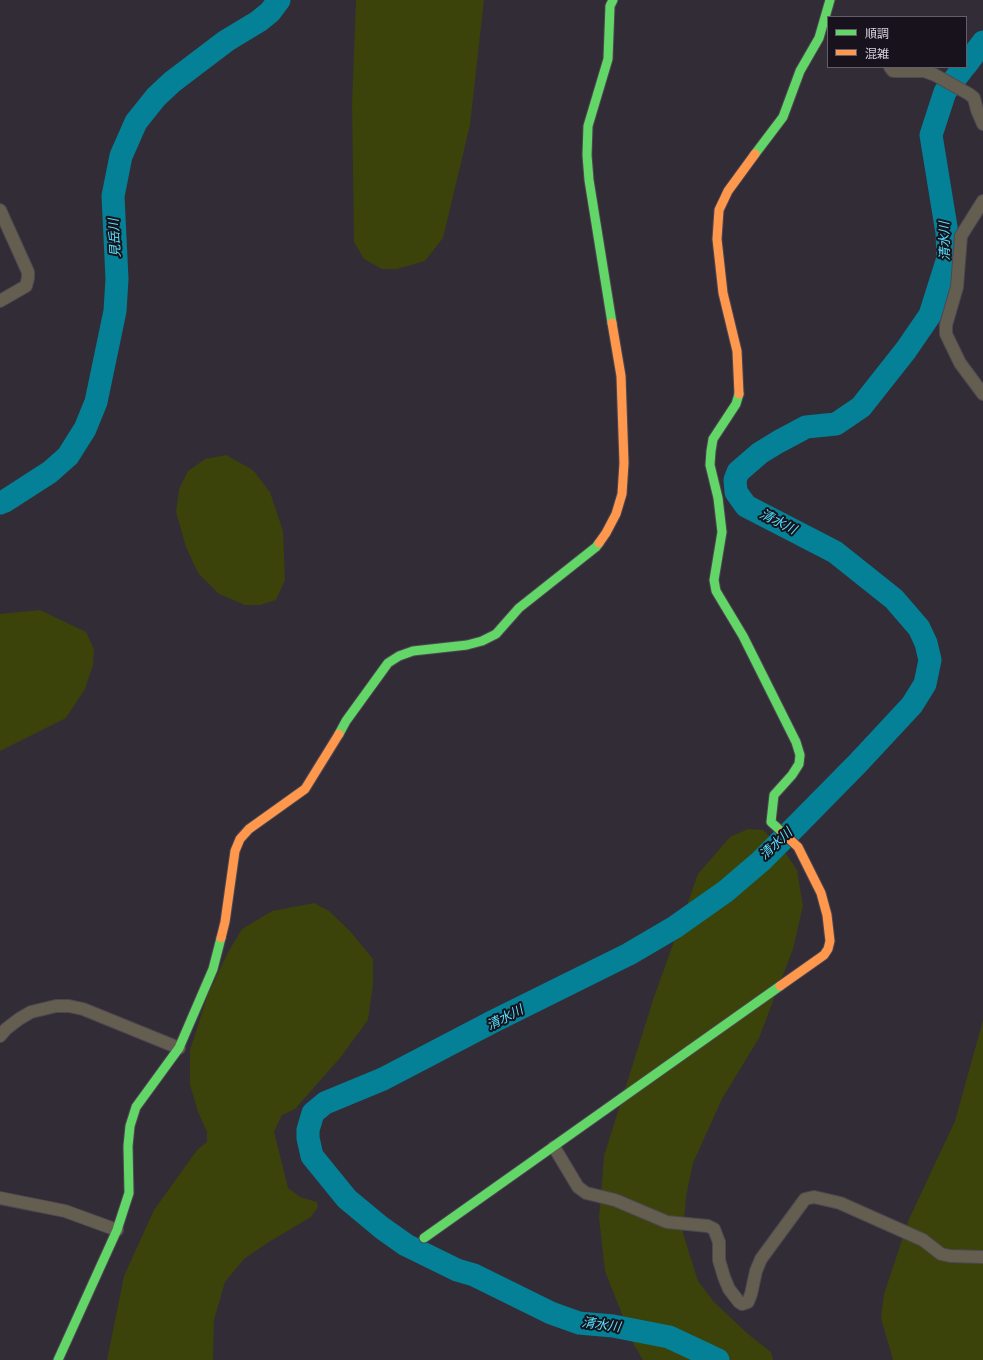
<!DOCTYPE html>
<html>
<head>
<meta charset="utf-8">
<style>
  body { margin:0 }
  #map { position:relative; width:983px; height:1360px; overflow:hidden; background:#322c37; font-family:"Alegreya Sans","Noto Sans JP",sans-serif }
  canvas { display:block }
  .legend { position:absolute; left:827px; top:16px; width:140px; height:52px; box-sizing:border-box; background:#17121c; border:1px solid #645e6a; margin:0; padding:5px 7px; list-style:none; font-size:12px; color:#d8d1df }
  .legend li { display:flex; align-items:center; gap:8px; height:20px }
  .legend b { width:20px; border:1px solid #645e6a }
</style>
</head>
<body>
<div id="map">
<canvas width="983" height="1360"></canvas>
<ul class="legend">
<li><b style="height:5px;background:#63d668"></b>順調</li>
<li><b style="height:5px;background:#ff974d"></b>混雑</li>
</ul>
</div>
<script>
const c = document.querySelector('canvas').getContext('2d');
c.lineJoin = 'round';
function fillPath(path, color) { c.fillStyle = color; c.fill(path, 'evenodd'); }
const toPath = rows => new Path2D(rows.map(r => 'M' + r).join(''));
function trace(path, color, width, dash) { c.strokeStyle = color; c.lineWidth = width; c.lineCap = dash ? 'butt' : 'round'; c.setLineDash(dash || []); c.stroke(path); }
function label(font, color, halo, rows, align = 'center') {
  c.font = font + ' "Alegreya Sans","Noto Sans JP",sans-serif'; c.lineWidth = 4; c.setLineDash([]); c.textBaseline = 'middle'; c.strokeStyle = halo; c.fillStyle = color; for (const [text, x, y, turn = 0] of rows) {
    c.save(); c.translate(x, y); c.rotate((+turn || 0) * Math.PI / 180); c.textAlign = isNaN(turn) ? turn : align; if (halo) c.strokeText(text, 0, 0); c.fillText(text, 0, 0); c.restore();
  }
}
fillPath(toPath([
  [356,0,484,0,470,125,443,238,425,261,397,269,382,269,364,259,354,242,352,105],
  [226,455,253,470,270,492,283,531,285,580,276,600,260,605,245,605,219,594,198,573,186,547,176,512,179,489,188,471,205,459],
  [40,610,86,632,94,649,93,665,85,689,66,718,0,751,0,614],
  [748,829,763,830,784,851,797,870,803,906,793,949,759,1038,722,1099,693,1163,686,1197,683,1233,698,1281,714,1302,748,1334,771,1352,773,1360,643,1360,634,1345,605,1271,599,1218,604,1156,653,1000,698,874,730,837],
  [314,903,329,911,350,931,373,959,373,984,368,1020,340,1058,295,1109,282,1115,274,1132,288,1188,300,1197,317,1202,318,1207,311,1217,269,1242,244,1259,225,1282,214,1320,213,1360,107,1360,124,1276,154,1210,197,1150,207,1142,207,1132,198,1112,190,1085,190,1050,207,997,227,954,242,929,272,911],
  [983,1020,983,1360,893,1360,881,1318,884,1294,909,1219,955,1121]
]), '#3b420a');
trace(toPath([
  [966,65,983,42],
  [0,503,5,501,50,472,68,456,85,429,96,402,115,311,117,279,113,196,121,156,136,122,156,97,172,82,226,41,259,21,270,12,279,0],
  [718,1360,669,1337,613,1326,579,1323,551,1313,474,1275,457,1270,406,1245,382,1228,347,1199,312,1156,308,1138,308,1130,313,1113,325,1103,383,1079,494,1021,629,954,675,927,726,891,761,861,797,825,858,763,912,705,925,684,930,660,926,643,919,628,894,599,835,552,746,506,736,492,735,480,738,472,760,453,778,442,806,427,836,424,861,407,906,350,930,315,948,258,947,233,931,135,945,92,964,67]
]), '#048196', 23);
const street = toPath([
  [890,67,893,71,924,71,935,75,969,94,974,98,977,110,983,124],
  [983,201,961,236,957,287,946,325,946,334,960,363,983,394],
  [0,210,28,272,28,278,26,286,0,301],
  [0,1036,6,1029,19,1019,31,1012,56,1006,69,1006,83,1009,179,1048],
  [554,1147,578,1187,586,1193,615,1200,667,1222,708,1226,714,1229,719,1242,719,1260,724,1277,729,1289,739,1302,742,1304,748,1302,751,1294,756,1271,761,1259,805,1199,814,1197,840,1203,923,1240,941,1254,950,1256,983,1257],
  [0,1198,65,1211,117,1230]
]);
const fast = toPath([
  [755,154,783,117,800,71,819,38,830,0],
  [612,323,589,180,587,155,588,126,608,59,610,6,613,0],
  [739,394,736,404,713,439,711,451,710,465,718,498,722,532,714,580,716,591,743,636,796,742,800,755,799,764,792,775,774,795,771,822,782,832],
  [339,734,346,721,388,663,399,656,413,651,467,645,482,641,496,634,519,608,596,547,599,543],
  [424,1238,780,986],
  [58,1360,117,1230,129,1193,128,1146,130,1126,136,1107,179,1048,213,969,221,938]
]);
const slow = toPath([
  [739,394,737,351,723,293,717,239,719,210,728,191,755,154],
  [599,543,606,533,616,514,622,494,624,463,621,376,612,323],
  [221,938,225,922,235,851,240,839,249,829,305,789,339,734],
  [780,986,824,955,828,949,830,941,827,915,821,893,798,847,782,832]
]);
trace(street, '#4d4751', 14);
trace(fast, '#4d4751', 11);
trace(slow, '#4d4751', 11);
trace(street, '#645e50', 12);
trace(fast, '#63d668', 9);
trace(slow, '#ff974d', 9);
label('italic 13px', '#53e2ff', '#17121c', [
  ["見岳川",115,238,-93],
  ["清水川",945,241,-91],
  ["清水川",778,522,27],
  ["清水川",776,844,-43],
  ["清水川",505,1018,-27],
  ["清水川",601,1325,8]
]);
</script>
</body>
</html>
